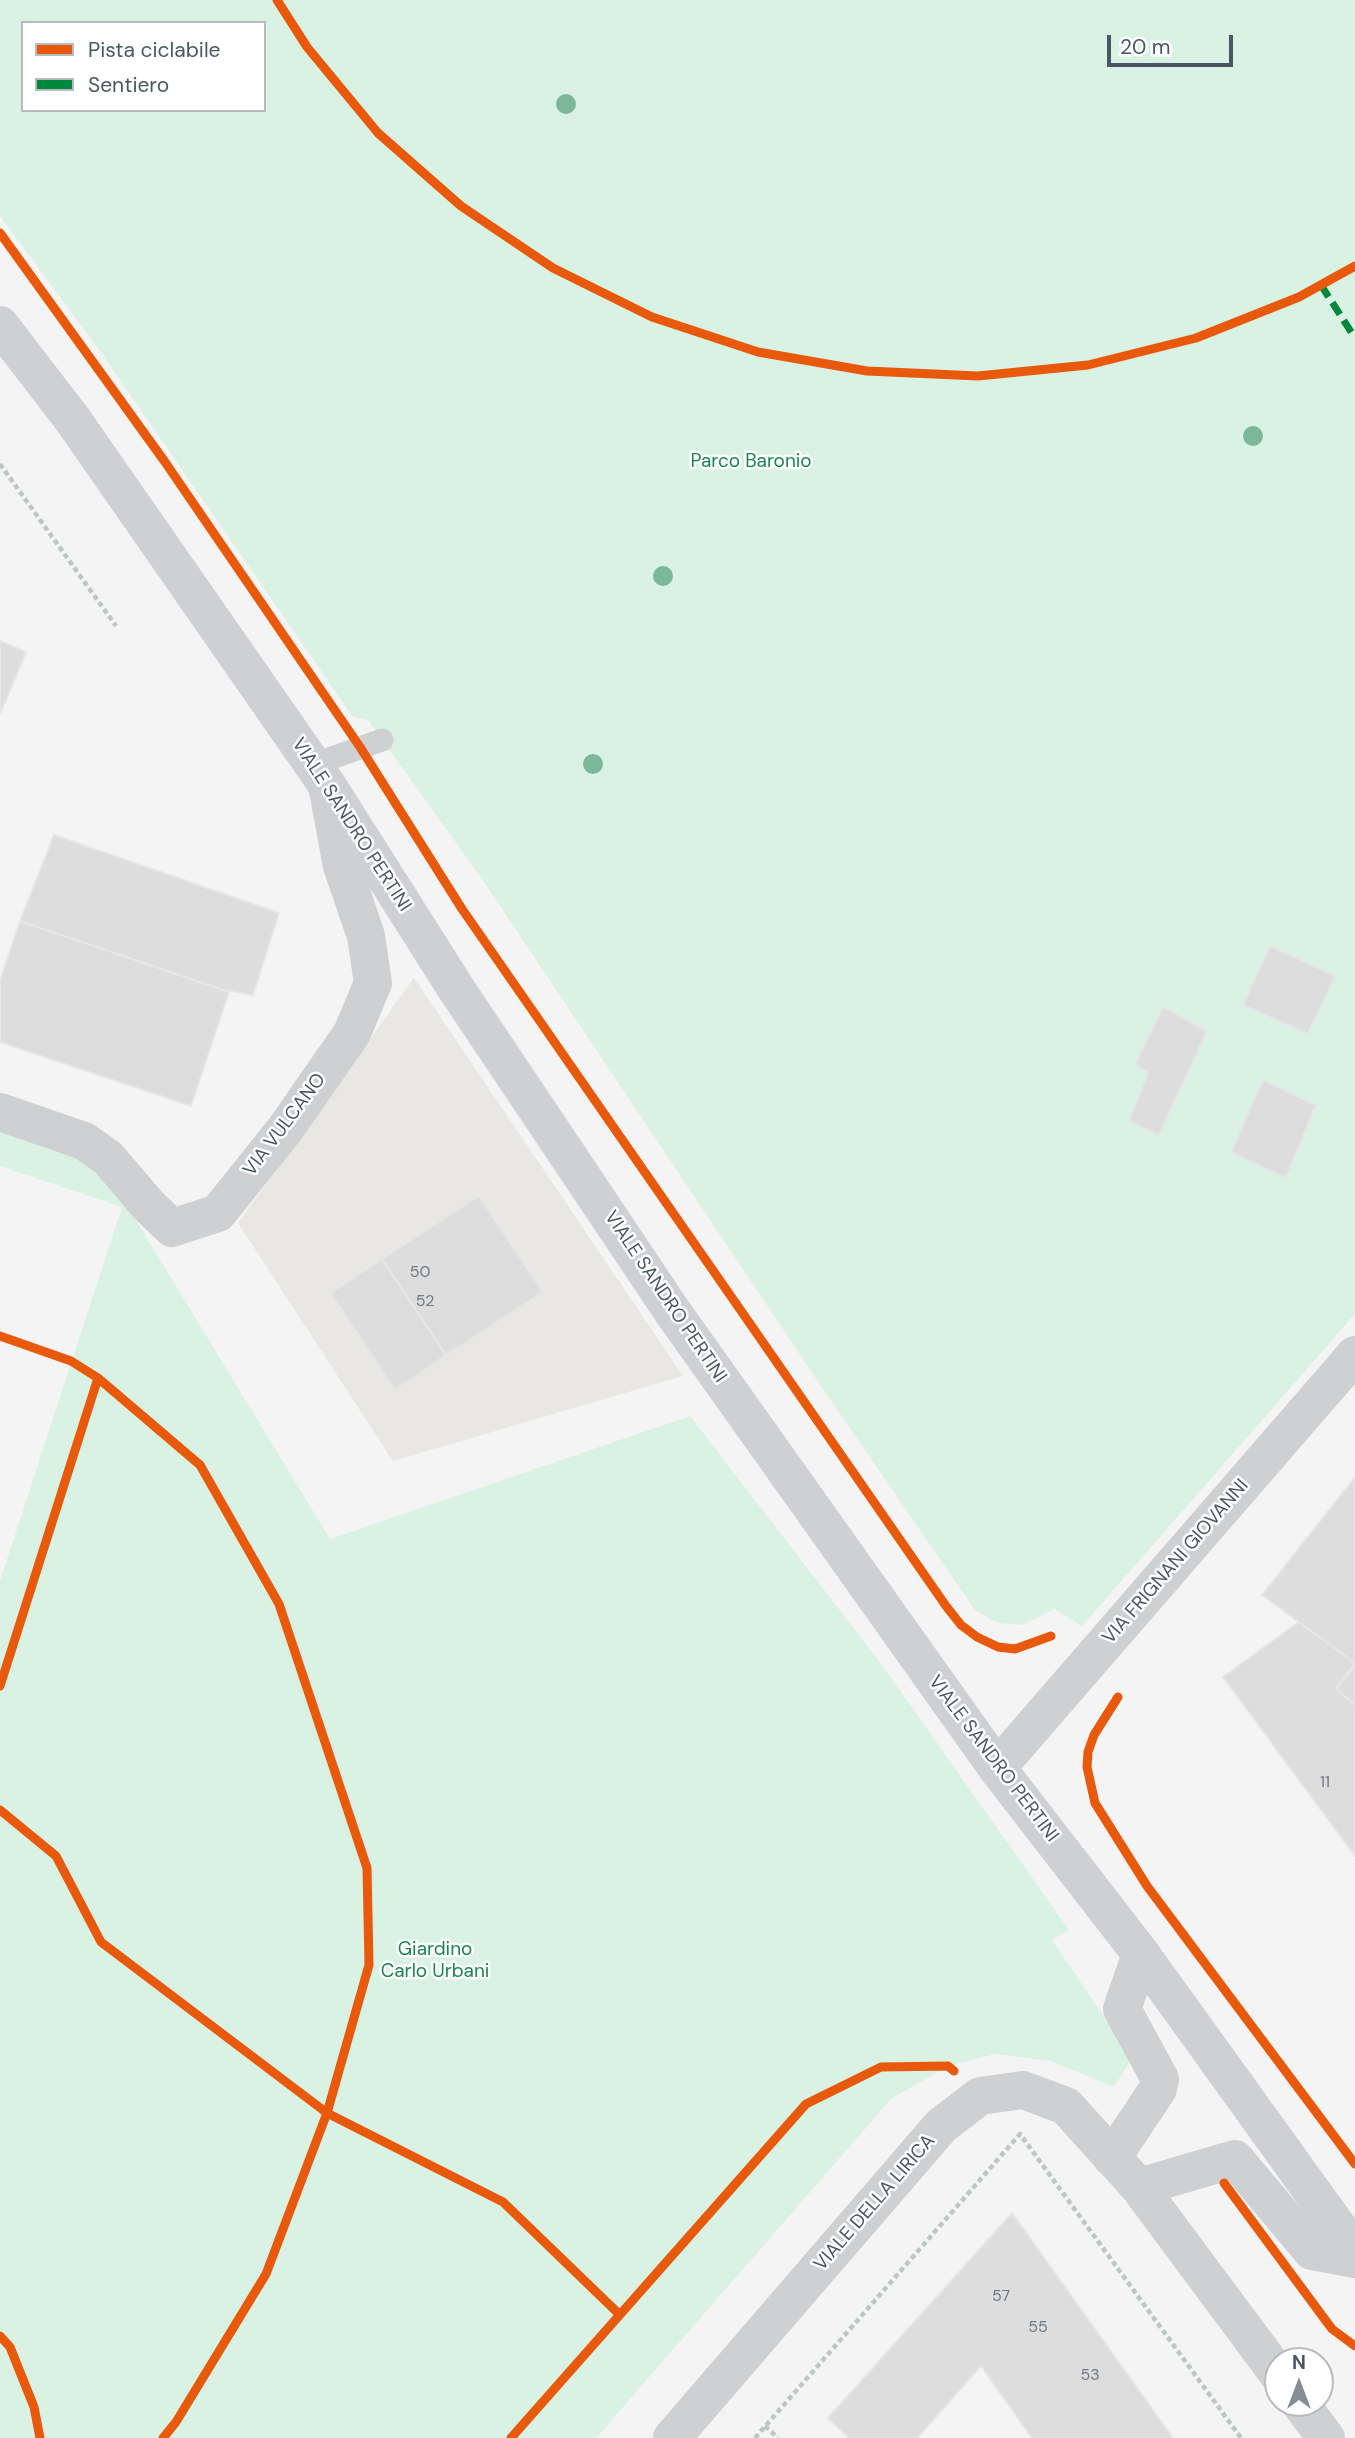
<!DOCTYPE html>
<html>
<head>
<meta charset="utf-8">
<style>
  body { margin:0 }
  #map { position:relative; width:1355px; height:2438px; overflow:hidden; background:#f4f4f4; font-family:"DM Sans",sans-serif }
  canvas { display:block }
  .legend { position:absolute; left:21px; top:21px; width:245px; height:91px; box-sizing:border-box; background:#fff; border:2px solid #b7bbc0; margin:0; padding:9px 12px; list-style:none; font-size:21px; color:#4a5661 }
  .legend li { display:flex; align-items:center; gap:14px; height:35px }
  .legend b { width:35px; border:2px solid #b7bbc0 }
  .north { position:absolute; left:1264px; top:2347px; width:70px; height:70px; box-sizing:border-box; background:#fff; border:2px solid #b7bbc0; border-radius:50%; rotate:0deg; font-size:19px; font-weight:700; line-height:28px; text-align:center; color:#4a5661 }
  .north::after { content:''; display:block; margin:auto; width:24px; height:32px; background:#868d94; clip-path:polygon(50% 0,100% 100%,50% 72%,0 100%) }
  .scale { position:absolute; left:1107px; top:35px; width:126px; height:32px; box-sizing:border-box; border:4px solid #4a5661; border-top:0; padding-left:9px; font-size:21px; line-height:24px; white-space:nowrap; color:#4a5661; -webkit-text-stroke:5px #fff; paint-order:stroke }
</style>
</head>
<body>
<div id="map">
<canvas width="1355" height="2438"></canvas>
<ul class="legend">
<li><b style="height:9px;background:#e8590c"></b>Pista ciclabile</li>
<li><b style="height:9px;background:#00873e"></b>Sentiero</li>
</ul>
<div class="north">N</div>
<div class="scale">20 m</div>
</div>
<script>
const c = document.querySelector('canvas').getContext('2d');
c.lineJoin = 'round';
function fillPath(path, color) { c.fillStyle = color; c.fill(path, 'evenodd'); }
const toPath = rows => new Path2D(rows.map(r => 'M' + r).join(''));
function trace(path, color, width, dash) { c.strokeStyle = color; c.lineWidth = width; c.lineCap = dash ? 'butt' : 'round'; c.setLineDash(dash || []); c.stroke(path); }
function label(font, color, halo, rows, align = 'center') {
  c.font = font + ' "DM Sans",sans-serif'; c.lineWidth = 5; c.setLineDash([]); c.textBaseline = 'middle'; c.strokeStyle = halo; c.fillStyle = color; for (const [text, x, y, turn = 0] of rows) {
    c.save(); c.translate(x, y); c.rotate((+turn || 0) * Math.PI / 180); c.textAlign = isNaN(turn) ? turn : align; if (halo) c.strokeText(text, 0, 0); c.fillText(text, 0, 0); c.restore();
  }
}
fillPath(toPath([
  [414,978,683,1376,393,1461,238,1223]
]), '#e8e7e3');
fillPath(toPath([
  [0,0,1355,0,1355,1314,1082,1626,1054,1609,1022,1625,997,1623,975,1610,823,1389,480,876,368,720,353,717,100,351,0,216],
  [23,23,264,23,264,110,23,110],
  [0,1127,81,1160,110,1186,134,1217,330,1539,690,1416,882,1665,1069,1930,1052,1940,1113,2030,1130,2061,1114,2087,1050,2061,995,2054,948,2066,891,2099,596,2438,0,2438,0,1581,122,1207,0,1166]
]), '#d9f2e3');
const building = toPath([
  [0,641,26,652,0,714,0,641],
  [54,835,279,913,253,995,220,989,20,921,54,835],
  [20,921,229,992,191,1106,0,1042,0,981,20,921],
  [1270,946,1335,976,1308,1034,1243,1005,1270,946],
  [1163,1007,1207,1031,1159,1135,1129,1121,1148,1073,1135,1064,1163,1007],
  [1263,1080,1316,1105,1286,1178,1231,1152,1263,1080],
  [479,1196,543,1292,446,1355,382,1259,479,1196],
  [382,1259,446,1355,395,1390,331,1293,382,1259],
  [1355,1477,1355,1663,1262,1595,1355,1477],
  [1299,1622,1355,1663,1336,1688,1355,1705,1355,1856,1223,1677,1299,1622],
  [1355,1666,1355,1705,1336,1688,1355,1666],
  [1012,2213,1173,2438,1032,2438,981,2366,917,2438,849,2438,828,2418,1012,2213]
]);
fillPath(building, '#ddddde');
trace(building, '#e5e6e7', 2);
trace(toPath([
  [0,464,116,626],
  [0,1336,71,1361,98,1378],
  [0,1686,98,1378,200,1465,279,1604,367,1868,369,1965,327,2113,266,2274,176,2422,163,2438],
  [0,1810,56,1856,101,1942,327,2113,503,2202,619,2314],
  [0,2336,10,2347,34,2407,40,2438],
  [765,2426,778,2438],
  [511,2438,806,2104,881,2067,949,2067],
  [755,2438,1020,2134,1241,2438]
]), '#bcc7c4', 4.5, [5, 3.5]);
trace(toPath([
  [312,765,382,740]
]), '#ced0d2', 23);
trace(toPath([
  [0,1112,84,1141,108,1158,149,1206,172,1228,218,1213,286,1128,352,1033,373,983,366,936,342,866,327,785],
  [997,1768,1355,1355],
  [1112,2158,1158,2089,1160,2079,1122,2009,1141,1954],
  [1139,2187,1235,2159,1312,2251,1355,2259],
  [1300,2403,1326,2438],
  [672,2438,941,2126,980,2096,1023,2090,1066,2106,1139,2187,1278,2374]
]), '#ced0d2', 38);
trace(toPath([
  [0,325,73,420,327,785,457,990,672,1311,997,1768,1141,1954,1355,2251]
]), '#ced0d4', 38);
trace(toPath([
  [1321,285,1355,338]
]), '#00873e', 7, [14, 7]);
trace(toPath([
  [277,0,307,47,378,133,461,206,553,268,652,317,758,352,867,371,978,376,1088,365,1196,338,1299,297,1355,266],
  [0,233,165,462,360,747,462,909,946,1606,961,1625,977,1637,998,1647,1015,1649,1051,1636],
  [0,1336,71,1361,98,1378],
  [0,1686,98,1378,200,1465,279,1604,367,1868,369,1965,327,2113,266,2274,176,2422,163,2438],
  [1118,1697,1094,1735,1088,1752,1087,1767,1095,1803,1147,1886,1355,2164],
  [0,1810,56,1856,101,1942,327,2113,503,2202,619,2314],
  [1224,2183,1332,2329,1355,2346],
  [0,2336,10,2347,34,2407,40,2438],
  [511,2438,806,2104,881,2067,948,2066,954,2071]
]), '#e8590c', 9);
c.fillStyle = '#7ab899';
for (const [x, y] of [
  [566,104],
  [1253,436],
  [663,576],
  [593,764]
]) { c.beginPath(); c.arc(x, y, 10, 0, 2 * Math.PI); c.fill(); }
label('16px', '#707881', null, [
  ["50",420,1273],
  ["52",425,1302],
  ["11",1325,1783],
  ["57",1001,2297],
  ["55",1038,2328],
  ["53",1090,2376]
]);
label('19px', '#17864f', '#fff', [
  ["Parco Baronio",751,462],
  ["Giardino",435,1950],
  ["Carlo Urbani",435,1972]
]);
label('19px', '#4a5661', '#fff', [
  ["VIALE SANDRO PERTINI",351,825,57],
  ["VIA VULCANO",285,1125,-53],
  ["VIALE SANDRO PERTINI",665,1297,56],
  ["VIA FRIGNANI GIOVANNI",1176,1562,-49],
  ["VIALE SANDRO PERTINI",993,1759,53],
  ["VIALE DELLA LIRICA",875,2203,-49]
]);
</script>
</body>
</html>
